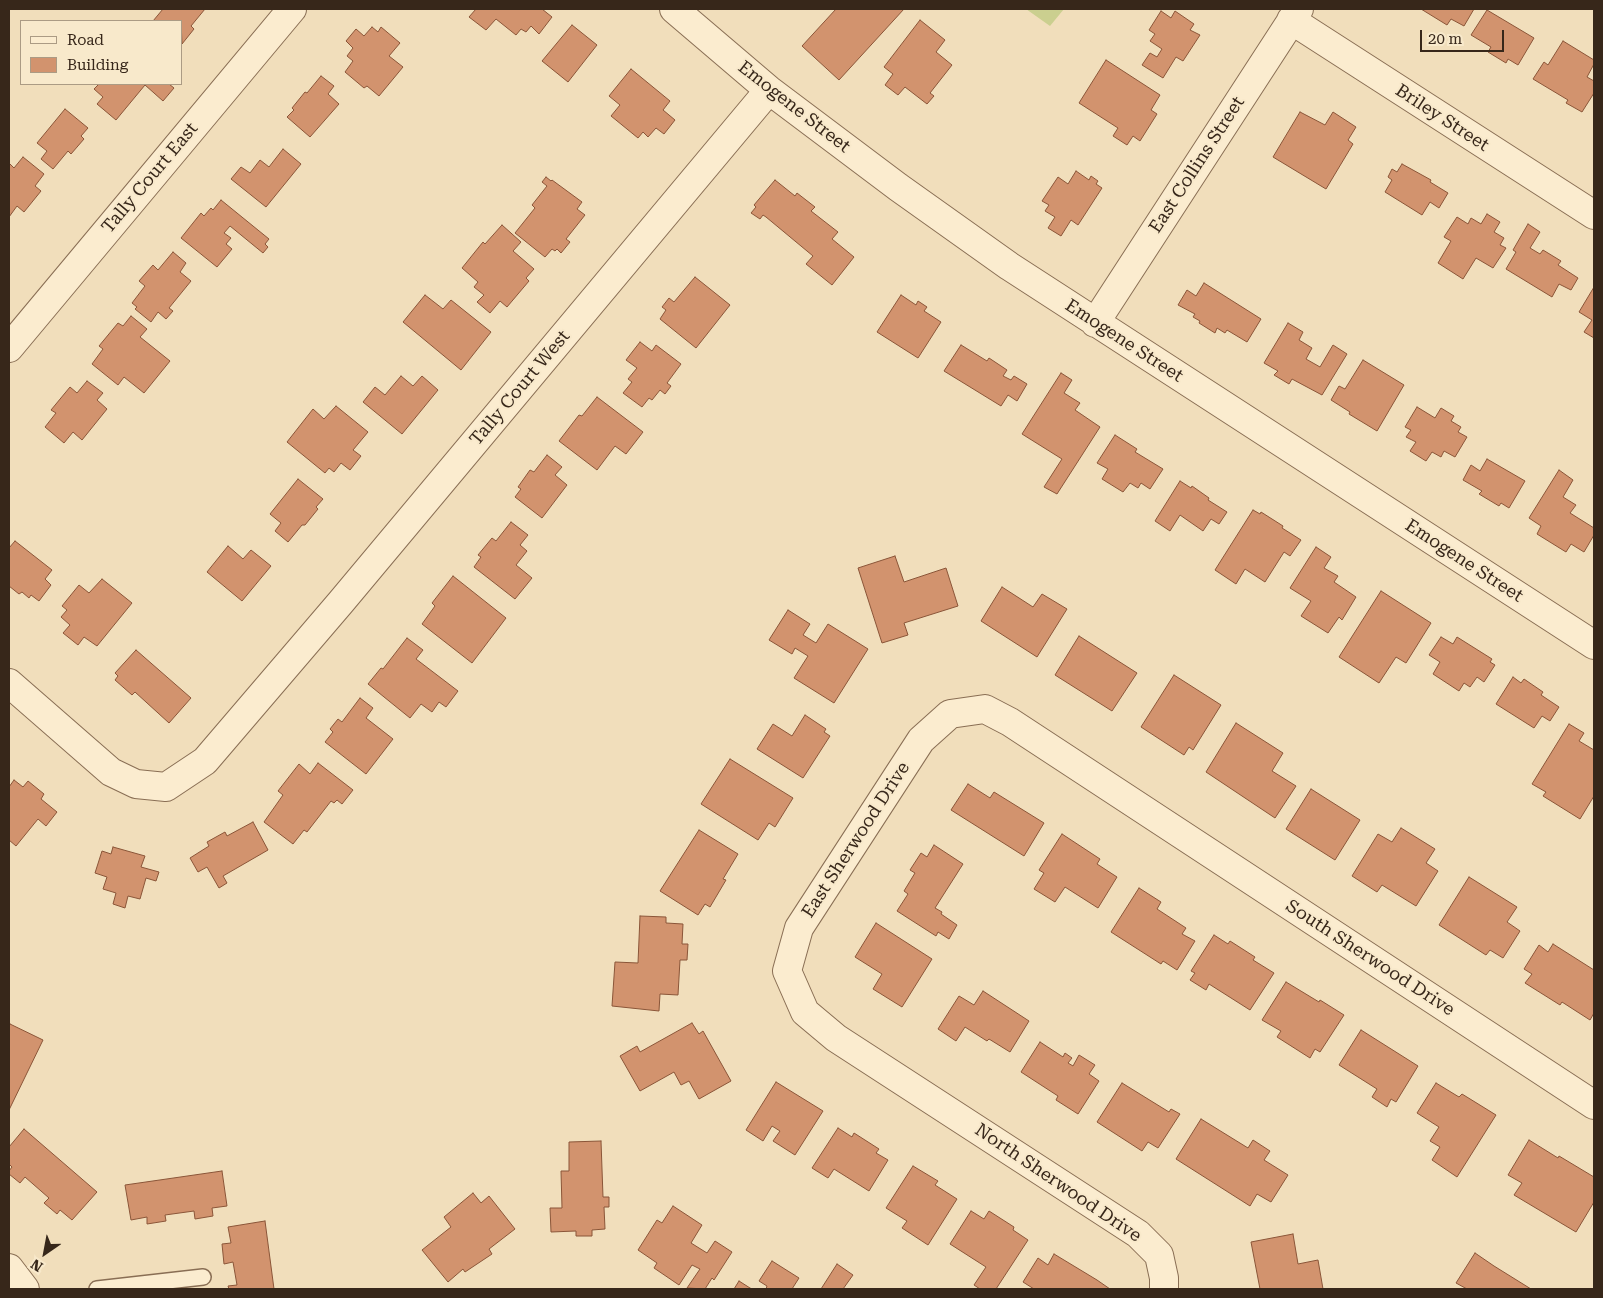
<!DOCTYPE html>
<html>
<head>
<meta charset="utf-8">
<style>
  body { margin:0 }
  #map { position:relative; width:1603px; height:1298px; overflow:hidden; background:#f1debb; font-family:"Roboto Serif",serif }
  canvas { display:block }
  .frame { position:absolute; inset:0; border:10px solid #37271a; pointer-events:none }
  .legend { position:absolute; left:20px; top:20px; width:162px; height:65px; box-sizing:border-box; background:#f8e9cb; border:1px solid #ab9b84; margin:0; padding:6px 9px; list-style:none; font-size:15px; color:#37271a }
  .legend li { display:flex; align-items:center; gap:10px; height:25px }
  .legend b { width:25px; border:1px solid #ab9b84 }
  .north { position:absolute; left:20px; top:1228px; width:50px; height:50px; -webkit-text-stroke:4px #f8e9cb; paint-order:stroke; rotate:213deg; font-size:14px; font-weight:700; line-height:20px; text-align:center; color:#37271a }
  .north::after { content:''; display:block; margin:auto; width:18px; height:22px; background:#37271a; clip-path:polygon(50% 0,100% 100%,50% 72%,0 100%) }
  .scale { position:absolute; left:1420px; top:30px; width:84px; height:22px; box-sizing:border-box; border:2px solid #37271a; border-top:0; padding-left:6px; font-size:15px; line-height:18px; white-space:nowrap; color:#37271a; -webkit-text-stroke:4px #f8e9cb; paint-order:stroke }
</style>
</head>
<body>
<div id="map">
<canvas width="1603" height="1298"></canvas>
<div class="frame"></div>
<ul class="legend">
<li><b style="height:6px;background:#fbeccf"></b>Road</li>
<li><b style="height:14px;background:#d2936e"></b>Building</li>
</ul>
<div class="north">N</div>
<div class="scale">20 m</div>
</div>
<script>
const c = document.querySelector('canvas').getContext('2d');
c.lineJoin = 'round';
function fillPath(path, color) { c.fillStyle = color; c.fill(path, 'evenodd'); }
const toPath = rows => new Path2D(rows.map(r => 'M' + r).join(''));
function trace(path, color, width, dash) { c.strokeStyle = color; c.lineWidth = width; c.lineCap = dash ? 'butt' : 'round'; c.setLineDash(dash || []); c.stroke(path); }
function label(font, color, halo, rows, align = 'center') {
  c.font = font + ' "Roboto Serif",serif'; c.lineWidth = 4; c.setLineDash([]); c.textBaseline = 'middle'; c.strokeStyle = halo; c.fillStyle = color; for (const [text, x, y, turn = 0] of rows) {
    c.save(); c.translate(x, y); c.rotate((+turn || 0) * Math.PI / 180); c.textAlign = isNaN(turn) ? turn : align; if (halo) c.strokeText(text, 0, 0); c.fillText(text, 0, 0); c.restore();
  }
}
fillPath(toPath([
  [1026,9,1064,9,1050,26]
]), '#cbcf8f');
const building = toPath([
  [163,9,205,9,191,26,194,29,182,44,181,21,153,21,163,9],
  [476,9,542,9,552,17,539,34,531,26,526,32,521,29,516,35,496,19,486,30,469,17,476,9],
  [836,9,904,9,839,80,802,46,836,9],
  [1421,9,1474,9,1464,26,1451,19,1447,25,1421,9],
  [1487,10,1534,38,1518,65,1508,59,1506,63,1488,52,1491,47,1471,35,1487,10],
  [1161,11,1171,18,1175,11,1194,24,1190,30,1200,35,1183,61,1176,57,1163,78,1142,65,1150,53,1157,57,1162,49,1150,41,1155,34,1149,30,1161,11],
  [920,20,945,40,936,52,952,65,930,93,934,96,927,104,905,87,898,95,885,85,893,74,884,67,920,20],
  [572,25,597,45,568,82,542,61,572,25],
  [372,27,378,32,381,27,400,43,389,56,403,67,379,96,367,86,364,88,345,72,353,61,347,56,353,48,346,41,356,29,364,36,372,27],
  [1563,41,1594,60,1594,64,1587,77,1594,81,1594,93,1582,112,1566,103,1568,100,1533,79,1544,62,1548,65,1563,41],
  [1106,60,1160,95,1151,110,1157,114,1140,141,1133,136,1127,145,1113,136,1118,128,1079,103,1106,60],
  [631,69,670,101,663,110,675,120,664,134,656,128,648,137,643,132,638,138,611,116,620,105,609,96,631,69],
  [321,76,334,86,328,94,339,104,310,137,287,117,294,110,292,108,305,92,307,93,321,76],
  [97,84,169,84,174,88,163,101,145,85,116,120,97,104,103,97,94,89,98,85,97,84],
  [65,109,88,128,81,136,84,139,71,154,68,151,53,169,41,159,47,151,37,143,65,109],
  [1300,112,1325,125,1333,112,1356,127,1348,140,1353,144,1326,189,1273,157,1300,112],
  [283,149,301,164,266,207,231,179,241,167,250,173,260,160,269,167,283,149],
  [23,157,44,174,35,186,41,191,24,212,17,206,9,217,9,163,14,168,23,157],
  [1402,164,1431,180,1430,182,1448,193,1439,208,1430,202,1422,215,1385,192,1392,180,1388,177,1392,169,1397,172,1402,164],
  [1076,171,1089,180,1091,176,1098,181,1096,184,1102,188,1078,225,1071,220,1061,236,1048,228,1055,217,1045,211,1049,205,1042,201,1058,177,1068,184,1076,171],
  [546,177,551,181,552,180,582,202,577,209,585,215,566,239,570,242,561,253,557,249,555,251,552,249,545,257,515,233,535,208,532,205,547,186,542,182,546,177],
  [775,180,795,196,797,193,815,207,811,211,838,232,832,239,854,257,832,285,806,264,813,256,766,217,763,215,760,219,751,213,756,207,754,205,775,180],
  [221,200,269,239,265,244,268,247,263,253,230,226,224,233,231,238,226,244,232,249,217,267,181,238,201,213,204,216,211,208,213,210,221,200],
  [1487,214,1500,222,1494,232,1504,238,1500,245,1506,248,1493,268,1476,258,1463,279,1438,263,1451,241,1444,237,1457,217,1468,224,1471,218,1481,224,1487,214],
  [1528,224,1540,232,1530,248,1540,254,1543,250,1561,261,1558,265,1578,278,1571,290,1559,284,1552,297,1506,269,1516,252,1513,250,1528,224],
  [502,225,521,242,513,251,534,269,526,278,529,281,507,307,500,301,490,313,477,302,484,295,474,287,478,282,462,268,483,242,485,244,502,225],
  [173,252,186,263,180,272,191,281,169,308,173,311,166,319,158,312,151,322,135,309,137,307,132,303,145,286,139,281,153,265,158,270,173,252],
  [695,277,730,305,696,348,660,319,666,310,662,307,669,298,674,302,695,277],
  [1204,283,1261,319,1247,342,1227,330,1225,333,1217,328,1215,333,1199,323,1200,321,1193,317,1195,314,1178,305,1187,290,1196,296,1204,283],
  [1594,287,1594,338,1584,332,1592,320,1579,312,1594,287],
  [425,295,443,309,451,300,491,332,461,370,403,322,425,295],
  [901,295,916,305,918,301,927,307,924,311,941,322,918,358,877,332,901,295],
  [131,316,147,329,140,337,170,361,144,393,124,377,118,385,92,364,103,349,99,346,118,323,123,326,131,316],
  [1288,323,1303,332,1299,340,1312,348,1306,359,1320,367,1333,345,1347,354,1322,395,1292,379,1289,384,1274,375,1278,371,1264,363,1288,323],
  [640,342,652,351,656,345,681,364,667,383,671,386,665,394,660,390,652,400,649,398,642,407,623,393,632,382,628,379,637,368,626,360,640,342],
  [961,345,987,361,989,358,1007,370,1003,376,1011,380,1014,376,1027,384,1017,401,1008,395,1001,406,944,371,961,345],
  [1363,360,1404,385,1377,431,1349,414,1350,412,1331,400,1339,386,1345,389,1363,360],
  [1061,373,1072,380,1064,393,1080,403,1075,410,1100,427,1057,494,1044,487,1062,459,1022,434,1061,373],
  [401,376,413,386,422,376,438,390,402,434,363,402,375,387,385,395,401,376],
  [87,381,103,393,97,400,107,409,82,440,73,432,64,443,45,427,56,413,51,410,70,387,77,393,87,381],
  [597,397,643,432,626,454,615,446,597,470,559,441,579,415,582,416,597,397],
  [336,406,368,432,353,450,361,456,350,470,341,463,334,472,329,468,325,473,287,442,313,409,324,419,336,406],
  [1417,407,1435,418,1441,408,1454,416,1451,421,1461,427,1458,432,1467,437,1455,457,1444,451,1441,457,1432,452,1426,461,1410,451,1416,442,1406,437,1411,430,1405,427,1417,407],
  [1115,435,1137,449,1135,452,1163,469,1150,489,1141,483,1138,488,1130,483,1123,492,1102,479,1108,469,1097,463,1115,435],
  [547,455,562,467,555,475,567,485,542,518,515,497,521,489,518,487,530,470,534,472,547,455],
  [1487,459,1525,481,1509,508,1501,503,1499,506,1479,494,1482,491,1463,480,1471,465,1480,471,1487,459],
  [1559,470,1573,480,1563,497,1576,505,1570,513,1594,528,1594,535,1584,552,1571,544,1566,552,1537,534,1541,526,1529,518,1559,470],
  [298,479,323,499,316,507,318,509,305,525,302,525,288,542,275,531,281,523,270,514,298,479],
  [1180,481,1191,488,1192,486,1209,498,1208,500,1227,512,1219,524,1211,519,1203,531,1180,515,1170,531,1155,521,1180,481],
  [1253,510,1260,514,1261,512,1283,526,1282,528,1301,540,1290,556,1284,552,1265,582,1245,569,1236,584,1215,570,1253,510],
  [511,522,528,535,520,545,527,551,516,565,532,578,515,599,474,567,481,557,478,555,492,538,496,541,511,522],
  [15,541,52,570,45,579,51,585,39,601,31,595,29,598,22,592,19,594,9,586,9,548,15,541],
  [228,546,243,559,251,550,271,566,242,601,207,572,228,546],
  [1316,547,1331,557,1324,568,1338,576,1334,582,1356,597,1342,620,1339,617,1328,633,1301,616,1311,601,1290,588,1316,547],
  [895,556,904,582,946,568,958,606,904,623,908,635,882,643,858,568,895,556],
  [453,576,506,618,472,663,422,624,435,606,432,603,453,576],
  [102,579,132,603,97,646,84,637,78,645,63,633,70,625,61,617,67,610,62,606,79,585,89,593,102,579],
  [1002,587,1033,607,1042,594,1067,609,1037,657,981,621,1002,587],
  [1381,591,1431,623,1406,663,1396,657,1379,683,1339,657,1381,591],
  [788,610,810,624,803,635,816,643,828,624,868,649,834,703,794,678,808,656,795,648,792,654,769,640,788,610],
  [1079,636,1137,673,1112,711,1055,675,1079,636],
  [1441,637,1453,644,1457,637,1492,659,1490,662,1495,665,1484,682,1477,677,1470,687,1464,683,1459,691,1433,674,1440,662,1429,655,1441,637],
  [407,638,423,650,416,659,458,691,446,707,439,702,432,712,421,704,410,718,368,684,381,668,383,669,407,638],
  [136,650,191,698,169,723,135,692,132,695,115,680,118,676,115,673,136,650],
  [1174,675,1221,705,1193,750,1189,747,1184,755,1141,727,1174,675],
  [1513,677,1521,683,1524,679,1543,692,1541,695,1559,707,1550,721,1542,716,1534,728,1496,704,1513,677],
  [360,698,373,708,366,718,393,739,366,774,325,742,333,732,330,729,338,719,342,722,360,698],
  [805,715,826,729,824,732,830,736,803,778,757,749,773,724,792,736,805,715],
  [1236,723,1283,753,1272,771,1296,786,1275,818,1206,772,1236,723],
  [1569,724,1584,733,1579,741,1594,750,1594,796,1580,819,1543,796,1546,792,1532,784,1569,724],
  [730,759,793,798,775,827,769,823,758,840,701,804,730,759],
  [318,763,353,790,342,804,337,800,334,803,331,801,307,832,304,830,293,844,264,822,283,795,278,791,299,764,310,774,318,763],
  [14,780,23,787,28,781,44,794,41,799,57,812,46,826,38,819,16,846,9,840,9,787,14,780],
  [968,784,990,798,994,792,1044,823,1024,856,951,810,968,784],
  [1311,789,1360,820,1335,860,1286,829,1311,789],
  [253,822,268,850,223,876,227,883,219,888,207,867,198,872,190,858,209,846,207,842,225,832,227,836,253,822],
  [1401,828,1435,849,1426,863,1438,871,1416,906,1382,885,1377,892,1352,876,1378,834,1392,842,1401,828],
  [699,830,738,854,723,879,726,880,710,907,705,904,698,915,660,891,699,830],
  [1062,834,1100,859,1097,864,1117,877,1098,908,1065,887,1055,902,1034,889,1044,873,1039,870,1062,834],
  [934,845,963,864,935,908,942,912,941,914,957,925,949,939,938,932,936,936,897,911,908,894,904,891,915,873,910,870,921,853,927,857,934,845],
  [113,847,145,856,141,867,159,872,156,881,146,878,140,899,128,896,125,908,113,904,116,893,103,889,107,877,95,873,102,851,111,854,113,847],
  [1469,877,1517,907,1507,922,1520,931,1503,958,1490,950,1486,955,1439,925,1469,877],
  [1139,888,1161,902,1157,909,1186,928,1182,934,1195,941,1177,970,1163,961,1161,964,1111,932,1139,888],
  [640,916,666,917,666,923,683,924,682,944,688,944,687,960,680,960,678,995,660,994,659,1011,612,1006,615,962,638,963,640,916],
  [876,923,932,959,902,1007,873,989,882,974,855,957,876,923],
  [1214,935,1228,944,1230,941,1255,957,1253,960,1274,973,1250,1010,1209,984,1206,990,1190,980,1195,973,1191,971,1214,935],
  [1553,944,1594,970,1594,1013,1590,1020,1562,1002,1560,1005,1525,983,1532,974,1524,969,1539,945,1548,952,1553,944],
  [1286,982,1319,1002,1320,1000,1344,1015,1320,1052,1315,1049,1310,1058,1277,1037,1281,1031,1262,1020,1286,982],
  [983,991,1029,1021,1010,1052,989,1039,987,1041,965,1027,956,1041,938,1029,959,996,974,1005,983,991],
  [692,1023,699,1034,703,1031,731,1081,699,1099,689,1081,681,1085,674,1072,640,1091,620,1056,637,1046,640,1052,692,1023],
  [10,1024,43,1040,9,1110,9,1026,10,1024],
  [1361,1030,1418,1066,1396,1102,1391,1099,1387,1107,1372,1097,1377,1089,1339,1065,1361,1030],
  [1040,1042,1063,1057,1065,1053,1072,1058,1068,1063,1073,1066,1079,1055,1095,1065,1089,1074,1099,1081,1078,1114,1056,1100,1058,1096,1021,1072,1040,1042],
  [776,1082,823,1111,795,1155,773,1141,780,1131,772,1126,763,1141,746,1130,776,1082],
  [1122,1083,1169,1112,1171,1109,1180,1114,1158,1148,1148,1142,1142,1151,1097,1122,1122,1083],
  [1436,1083,1459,1097,1462,1094,1496,1115,1457,1177,1432,1160,1440,1147,1430,1141,1439,1127,1417,1113,1436,1083],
  [1201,1119,1248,1148,1253,1140,1270,1151,1264,1160,1288,1175,1271,1202,1257,1194,1250,1206,1176,1159,1201,1119],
  [838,1128,852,1137,854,1133,879,1149,876,1153,888,1160,869,1191,834,1169,828,1178,812,1168,838,1128],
  [24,1129,97,1192,72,1220,60,1210,57,1214,44,1203,49,1198,25,1177,20,1183,9,1174,9,1171,12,1167,9,1164,9,1147,24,1129],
  [1529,1140,1558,1158,1559,1156,1594,1177,1594,1202,1576,1232,1514,1195,1522,1183,1508,1175,1529,1140],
  [601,1141,603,1197,609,1197,609,1207,604,1207,605,1229,592,1230,592,1236,576,1236,576,1231,551,1232,550,1208,562,1208,561,1171,569,1171,569,1142,601,1141],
  [913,1166,938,1181,935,1185,957,1199,928,1245,902,1228,907,1221,886,1208,913,1166],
  [222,1171,227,1206,212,1208,213,1216,195,1219,194,1211,165,1215,166,1221,147,1224,147,1217,131,1220,125,1185,222,1171],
  [473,1193,481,1203,489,1196,515,1229,489,1249,492,1254,465,1272,463,1269,448,1282,422,1250,451,1227,444,1217,473,1193],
  [673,1206,702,1225,691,1243,707,1253,715,1241,732,1252,714,1280,712,1278,705,1289,687,1288,700,1269,692,1265,679,1285,654,1268,657,1263,638,1250,657,1220,662,1223,673,1206],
  [971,1211,984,1219,989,1211,1014,1227,1013,1230,1028,1240,996,1289,980,1289,974,1285,986,1267,950,1244,971,1211],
  [265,1221,274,1289,229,1289,228,1286,237,1285,233,1262,224,1264,222,1244,231,1243,228,1227,265,1221],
  [1293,1234,1298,1264,1318,1260,1323,1289,1260,1289,1251,1242,1293,1234],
  [1475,1253,1494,1266,1531,1289,1467,1289,1456,1283,1475,1253],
  [1054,1254,1097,1280,1110,1289,1034,1289,1023,1282,1038,1258,1048,1265,1054,1254],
  [772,1261,799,1278,792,1289,766,1289,767,1286,759,1281,772,1261],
  [837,1264,853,1275,843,1289,821,1289,837,1264],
  [739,1281,750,1288,752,1289,734,1289,739,1281]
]);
fillPath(building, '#d2936e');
trace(building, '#8a5538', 1);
const lane = toPath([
  [97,1289,203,1277]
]);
const street = toPath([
  [674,9,769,90,898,187,1009,266,1594,645],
  [1291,20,1594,215],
  [1095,323,1299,9],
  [9,348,292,9],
  [9,683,111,772,136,784,166,787,205,761,341,602,769,90],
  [9,1268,25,1289],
  [1164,1289,1164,1278,1159,1255,1138,1234,836,1038,805,1012,787,971,799,928,921,740,950,714,985,709,1010,722,1594,1105]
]);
trace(lane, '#896e54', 18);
trace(street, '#896e54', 30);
trace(lane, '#fbeccf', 15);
trace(street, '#fbeccf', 28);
label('18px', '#37271a', '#f8e9cb', [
  ["Emogene Street",794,107,38],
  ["Briley Street",1442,118,33],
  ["East Collins Street",1197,165,-57],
  ["Tally Court East",150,178,-50],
  ["Emogene Street",1124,341,33],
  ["Tally Court West",520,388,-50],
  ["Emogene Street",1464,561,33],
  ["East Sherwood Drive",856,840,-57],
  ["South Sherwood Drive",1370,958,33],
  ["North Sherwood Drive",1058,1183,34]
]);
</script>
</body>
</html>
